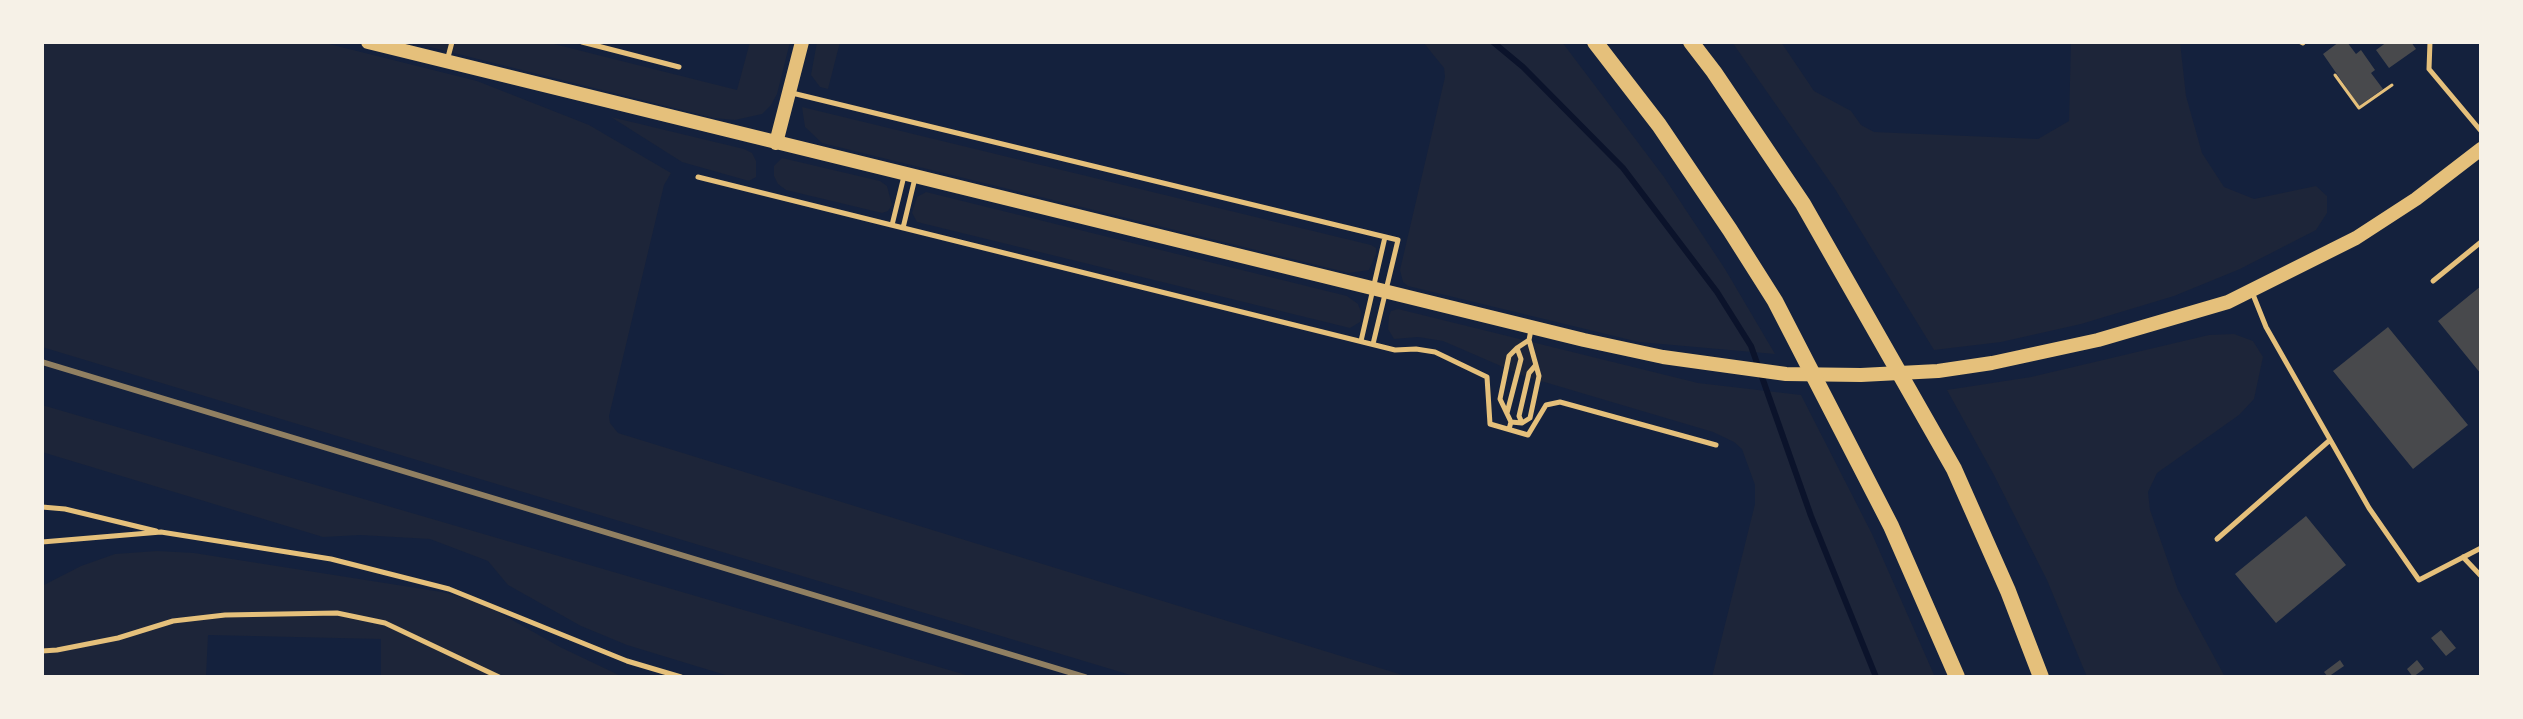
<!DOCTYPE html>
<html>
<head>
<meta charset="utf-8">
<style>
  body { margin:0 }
  #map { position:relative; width:2523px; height:719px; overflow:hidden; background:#14213d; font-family:"Playfair Display",serif }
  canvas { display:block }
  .frame { position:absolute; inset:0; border:44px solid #f6f1e7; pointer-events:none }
</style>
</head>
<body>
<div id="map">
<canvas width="2523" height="719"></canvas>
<div class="frame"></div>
</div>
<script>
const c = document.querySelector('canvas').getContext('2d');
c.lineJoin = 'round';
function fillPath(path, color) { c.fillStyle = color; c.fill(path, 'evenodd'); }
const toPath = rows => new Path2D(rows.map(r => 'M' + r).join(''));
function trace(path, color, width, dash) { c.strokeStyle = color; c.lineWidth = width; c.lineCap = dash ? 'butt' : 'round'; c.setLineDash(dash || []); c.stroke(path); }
fillPath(toPath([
  [42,42,321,42,477,81,589,125,671,173,664,185,609,416,610,423,618,433,1409,677,1137,677,42,347],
  [410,42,546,42,737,90,750,42,790,42,777,94,771,105,762,114,735,120,714,118],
  [817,42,840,42,828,89,820,87,811,75],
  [1423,42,1562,42,1664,177,1725,269,1775,354,1639,342,1408,286,1403,282,1400,270,1445,77,1444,68],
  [1732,42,1781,42,1814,91,1851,111,1861,125,1874,132,2038,139,2069,121,2071,42,2180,42,2186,96,2202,153,2224,187,2254,199,2316,186,2327,196,2327,213,2316,230,2240,269,2174,296,2081,324,2001,342,1934,350,1835,189],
  [802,107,1371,245,1376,248,1376,254,1369,270,1349,273,822,143,805,127],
  [611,117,744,149,752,153,756,161,756,177,749,181,682,162],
  [782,158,880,181,887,186,892,205,888,211,882,213,786,190,778,184,774,176,774,166],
  [926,192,1347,296,1358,304,1361,312,1360,322,1350,328,917,222,912,213,917,197],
  [1398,309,1698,383,1801,395,1872,534,1935,677,1712,677,1755,504,1755,485,1742,449,1734,442,1713,432,1524,376,1443,341,1418,337,1394,339,1388,329,1389,316,1391,311],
  [2234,334,2253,341,2263,357,2254,399,2239,415,2157,473,2148,492,2150,510,2178,590,2225,677,2087,677,2047,580,1994,475,1947,390,2031,377,2209,335],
  [42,405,973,677,732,677,627,645,581,626,508,585,488,561,430,539,360,535,323,537,42,452],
  [157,551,194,553,442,592,482,603,560,647,623,677,381,677,381,639,208,635,206,677,42,677,42,586,81,566,115,554]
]), '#1d2539');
trace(toPath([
  [1493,42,1523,67,1623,168,1717,292,1751,346,1811,516,1876,677]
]), '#0b132b', 6);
fillPath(toPath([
  [2339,42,2347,42,2356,54,2361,50,2375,70,2371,73,2383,89,2359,106,2323,54],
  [2387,42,2411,42,2416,49,2389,68,2376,50],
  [2481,286,2481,374,2438,321],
  [2388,327,2468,425,2413,469,2333,371],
  [2306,516,2346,565,2276,623,2235,574],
  [2441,630,2456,648,2446,656,2431,638],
  [2340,660,2344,666,2328,677,2324,672],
  [2417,660,2424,669,2413,677,2407,669]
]), '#48494c');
trace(toPath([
  [2335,75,2359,108,2392,85]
]), '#e5c07b', 3);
trace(toPath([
  [582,42,679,67],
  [2301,42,2303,43],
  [2430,42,2429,69,2481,131],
  [447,61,452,42],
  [792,93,1398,240,1373,344],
  [698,177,1395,350,1416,349,1435,352,1487,377,1490,424,1528,435,1546,405,1560,402,1716,445],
  [892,225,904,176],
  [903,228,915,178],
  [2433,281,2481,242],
  [2252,292,2266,327,2369,508,2419,580,2481,548],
  [1361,341,1385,237],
  [1507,413,1521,359,1517,348,1529,340],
  [1511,422,1522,423,1530,418,1539,376,1529,340,1531,330],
  [1522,423,1519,416,1529,373,1535,366],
  [1509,429,1511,422,1500,399,1509,356,1517,348],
  [42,507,65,509,156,531],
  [2217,539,2330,440],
  [42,542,161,532,331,559,449,589,627,661,681,677],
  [2463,557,2481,576],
  [42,651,57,650,118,638,173,621,225,615,337,613,385,623,499,677]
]), '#e5c07b', 5);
trace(toPath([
  [368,42,1584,340,1663,357,1786,374,1861,375,1938,371,1992,363,2098,340,2228,302,2356,238,2416,199,2481,149],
  [776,143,802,42]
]), '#e5c07b', 14);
trace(toPath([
  [1595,42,1659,125,1730,230,1775,301,1891,526,1957,677],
  [1691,42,1714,72,1803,204,1954,469,2008,591,2041,677]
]), '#e5c07b', 16);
trace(toPath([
  [42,362,1085,677]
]), '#918062', 6);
</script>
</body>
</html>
